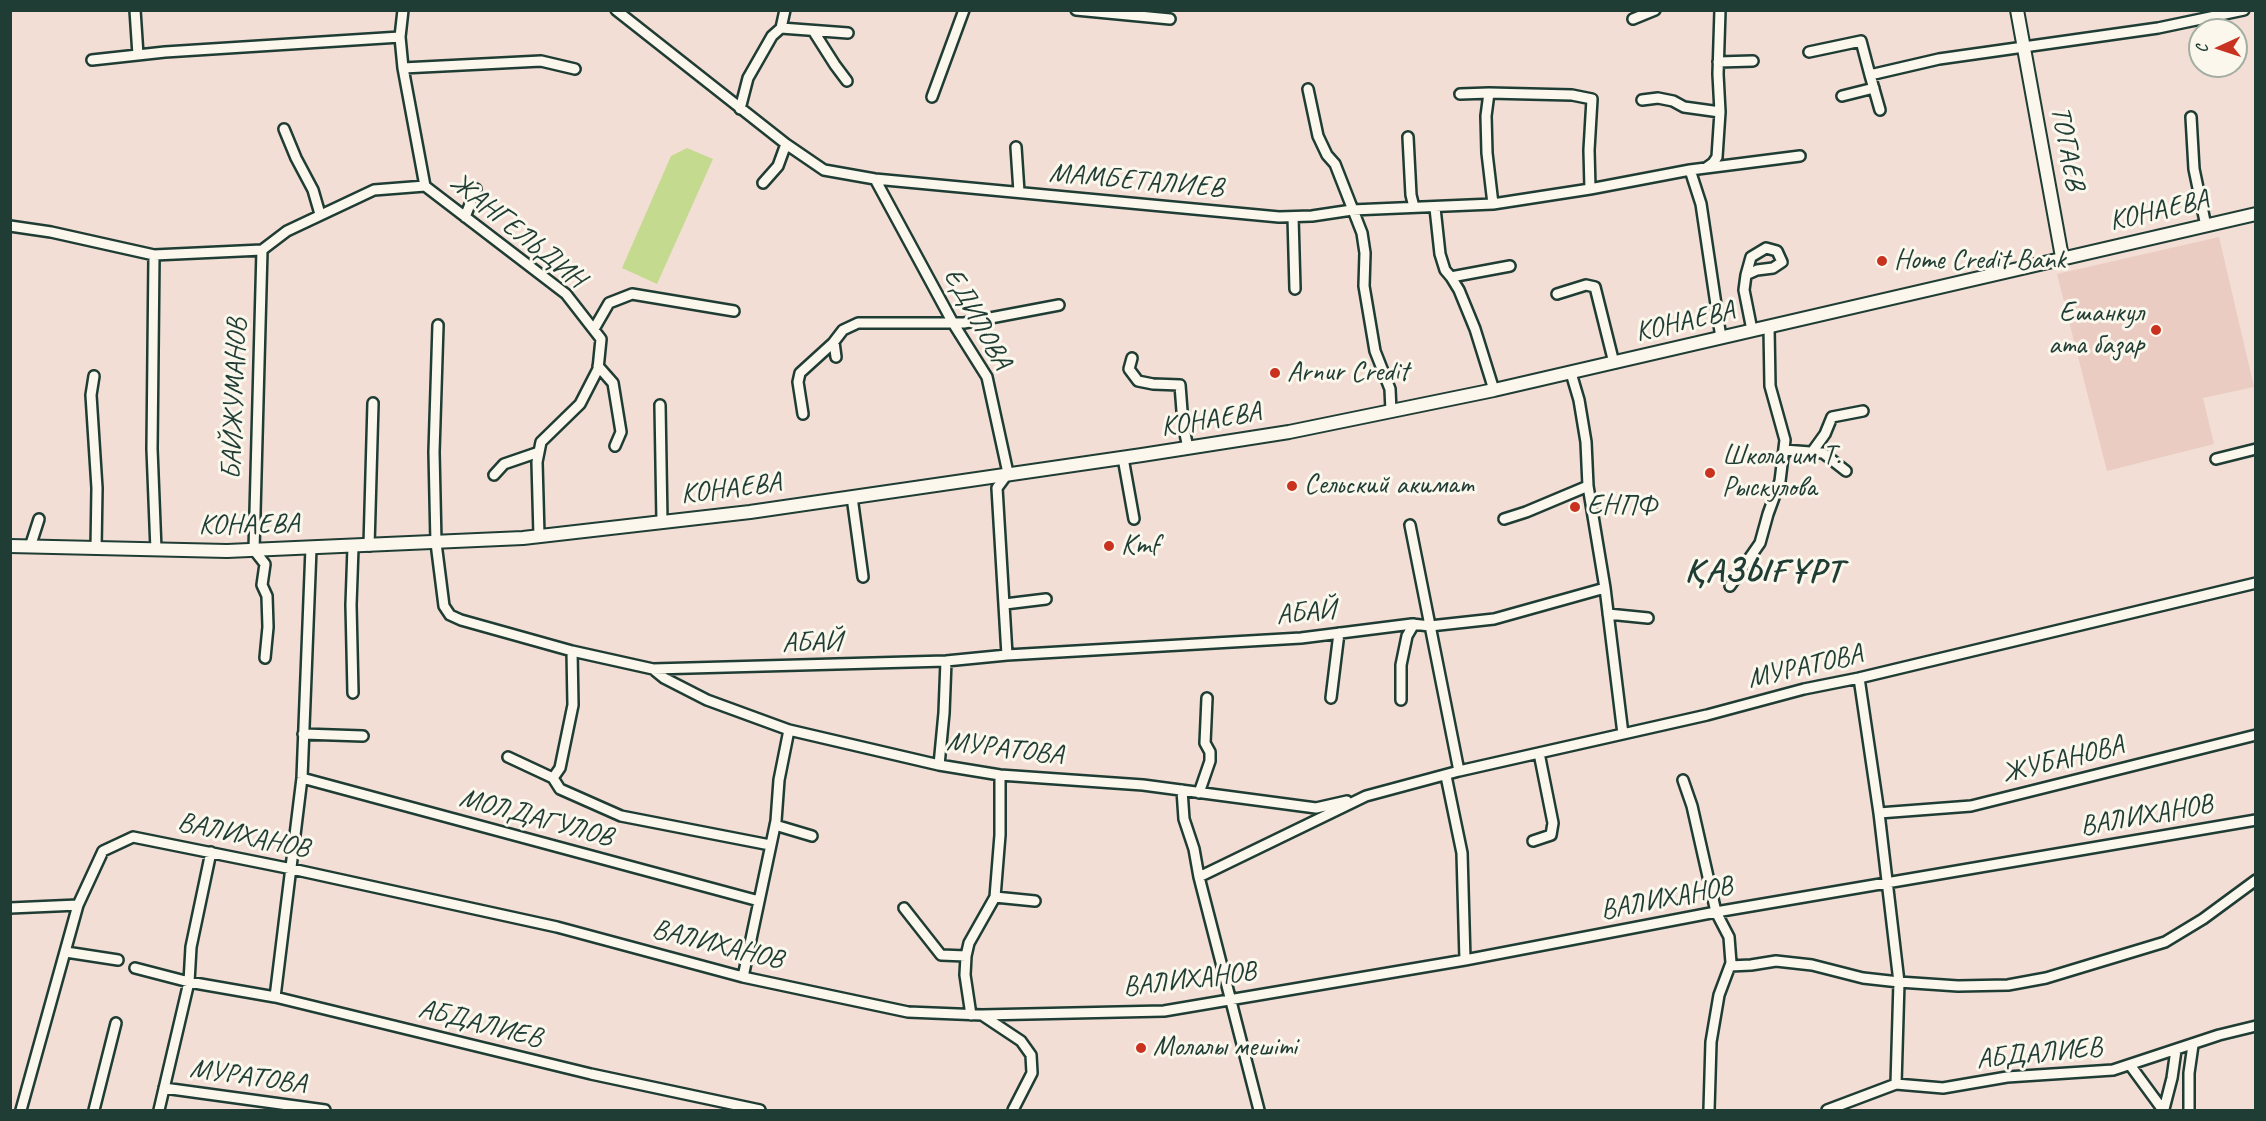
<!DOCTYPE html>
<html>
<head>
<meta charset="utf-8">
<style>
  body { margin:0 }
  #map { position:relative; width:2266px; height:1121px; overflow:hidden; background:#f2ded4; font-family:Caveat,sans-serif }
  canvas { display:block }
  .frame { position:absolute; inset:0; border:12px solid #1f3d34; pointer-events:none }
  .north { position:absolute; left:2188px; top:18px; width:60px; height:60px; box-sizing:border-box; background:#fbf7ec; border:2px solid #a3ada2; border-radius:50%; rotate:267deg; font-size:16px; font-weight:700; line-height:24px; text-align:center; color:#1f3d34 }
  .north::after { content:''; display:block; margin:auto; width:21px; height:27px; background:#c8321e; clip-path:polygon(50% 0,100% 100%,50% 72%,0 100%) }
</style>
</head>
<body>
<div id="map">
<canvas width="2266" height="1121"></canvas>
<div class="frame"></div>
<div class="north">С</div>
</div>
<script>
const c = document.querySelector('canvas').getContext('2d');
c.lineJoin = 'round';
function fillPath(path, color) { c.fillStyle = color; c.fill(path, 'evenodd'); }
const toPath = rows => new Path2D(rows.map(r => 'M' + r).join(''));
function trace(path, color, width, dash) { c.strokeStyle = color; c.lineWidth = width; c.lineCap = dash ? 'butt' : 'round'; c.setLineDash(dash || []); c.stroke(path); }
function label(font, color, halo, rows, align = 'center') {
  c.font = font + ' Caveat,sans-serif'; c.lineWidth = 6; c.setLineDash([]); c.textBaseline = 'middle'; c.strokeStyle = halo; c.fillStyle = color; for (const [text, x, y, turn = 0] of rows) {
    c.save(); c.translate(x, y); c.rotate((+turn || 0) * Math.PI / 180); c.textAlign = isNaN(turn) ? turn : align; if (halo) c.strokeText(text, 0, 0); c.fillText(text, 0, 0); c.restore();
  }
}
fillPath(toPath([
  [2219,237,2254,387,2203,398,2214,444,2107,471,2057,274]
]), '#ebccc3');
fillPath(toPath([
  [687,148,713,159,657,284,622,268,671,156]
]), '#c4da8f');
const street = toPath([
  [135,10,138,55],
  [403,10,400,37,403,68,425,186,566,294,601,339,598,369,580,404,541,442,537,462,539,536],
  [616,10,786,144,824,170,875,179,1279,217,1312,216,1352,210,1493,204,1590,189,1690,170,1800,156],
  [1076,10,1170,19],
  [1633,19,1655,10],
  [781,28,848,33],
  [814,32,835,65,847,81],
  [1809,52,1861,41,1870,75,1939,59,2158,28,2244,10],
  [92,60,165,52,400,37],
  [1718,62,1753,61],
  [403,68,541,61,575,69],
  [1870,75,1880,110],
  [1308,89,1318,136,1327,155,1335,164,1362,233,1365,253,1364,286,1375,351,1390,389,1391,411],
  [1460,94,1489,93],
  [1842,96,1874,88],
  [932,97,964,10],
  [1642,100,1658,98,1673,101,1684,107,1720,112],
  [740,109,748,78,772,36,781,28,785,10],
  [2191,117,2194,169,2206,226],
  [284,129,296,158,313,190,320,214],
  [1408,137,1411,195,1414,207],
  [1016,147,1019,192],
  [1706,168,1713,163,1717,157,1720,112,1718,74,1720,10],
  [1690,170,1701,204,1721,338],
  [875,179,953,323,987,377,1008,473,997,488,1007,655],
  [763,183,778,166,786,144],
  [1493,204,1487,153,1486,116,1489,93,1572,95,1592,99,1589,150,1590,189],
  [1435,208,1440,254,1445,270,1451,277,1459,290,1475,329,1494,390],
  [465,217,476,189],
  [1293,217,1295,289],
  [10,226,51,232,154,255,262,250,287,231,374,190,425,186],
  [262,250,254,550,265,564,262,585,267,596,268,627,265,658],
  [154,255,152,449,156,550],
  [1746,275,1757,270,1773,268,1782,262,1777,251,1766,248,1751,257,1746,275,1744,290,1752,330],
  [1451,277,1510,266],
  [1557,294,1586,285,1595,287,1614,363],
  [438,325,434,452,436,543,444,606,450,615,461,620,572,651,653,669,946,661,1007,655,1301,638,1412,624,1430,626,1494,619,1605,588],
  [594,329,609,303,632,294,734,311],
  [834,342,836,357],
  [1132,358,1129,369,1138,381,1153,384,1180,385,1183,424,1188,448],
  [598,366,613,383,621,432,615,446],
  [1571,373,1579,400,1586,442,1588,486,1605,588,1623,734],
  [94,376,91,395,97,488,96,549],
  [660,405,662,522],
  [803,414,798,382,800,373,833,343,843,330,858,323,964,323,1059,305],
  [1784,450,1823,453,1846,471],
  [1812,452,1825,434,1832,417,1863,411],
  [1123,458,1134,519],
  [2216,459,2256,449],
  [494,475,504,464,539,452],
  [852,497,863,577],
  [1504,519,1526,512,1588,486],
  [1410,525,1459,771],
  [369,546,373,403],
  [30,547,39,519],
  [353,547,351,605,353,693],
  [1730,586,1760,543,1768,514,1780,481,1785,440,1770,386,1769,327],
  [1005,604,1046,599],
  [1608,614,1648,618],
  [572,651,573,705,560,768,553,778,560,789,621,816,770,845],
  [653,669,664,678,707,700,789,730,939,765,1000,775,1143,785,1316,808,1347,801],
  [1859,678,1879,813,1899,982,1896,1084],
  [1331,698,1339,633],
  [1401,700,1401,665,1407,636,1414,624],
  [303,734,363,736],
  [508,757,553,778],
  [939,765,944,713,946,661],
  [1446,776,1462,853,1465,960],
  [302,778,759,901],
  [1683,780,1692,806,1716,912,1729,937,1731,963,1719,995,1711,1042,1709,1110],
  [1182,790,1184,819,1194,849,1199,877,1259,1110],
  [1199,793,1210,761,1210,752,1205,743,1207,698],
  [1879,813,1971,806,2256,735],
  [775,825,812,836],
  [1533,841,1551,835,1553,823,1539,753],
  [1199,877,1366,796,1459,771,1707,715,1804,689,1859,678,2256,583],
  [995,897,1035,901],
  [10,908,78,905],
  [904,908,941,955,966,956],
  [66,952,118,960],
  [1730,966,1751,965,1776,961,1812,965,1863,978,1899,982,1958,986,2008,985,2046,978,2165,942,2203,919,2256,880],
  [135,968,189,982,275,997,591,1074,760,1110],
  [743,977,776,821,779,780,789,730],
  [275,997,302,778,311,548],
  [971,1015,965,975,966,956,969,943,995,897,1000,835,1000,775],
  [982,1015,1021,1041,1031,1055,1032,1073,1013,1110],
  [2130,1065,2163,1110],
  [164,1088,325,1110],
  [2164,1109,2172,1078,2176,1050],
  [21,1110,78,905,103,851,133,837,292,869,557,927,743,977,908,1012,982,1015,1164,1011,1465,960,1716,912,2256,820],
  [94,1110,116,1023],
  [159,1110,189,982,191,947,211,852],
  [1827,1110,1896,1084,1943,1088,2007,1077,2113,1070,2219,1035,2256,1026],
  [2189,1110,2189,1073,2193,1045]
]);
const secondary = toPath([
  [2017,10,2062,257],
  [10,546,227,551,523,538,750,512,1142,455,1289,432,1494,390,2256,214]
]);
trace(street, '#1f3d34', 14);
trace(secondary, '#1f3d34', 16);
trace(street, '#fbf7ec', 9);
trace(secondary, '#fbf7ec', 12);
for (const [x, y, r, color] of [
  [1882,261,6,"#c8321e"],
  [2156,330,6,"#c8321e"],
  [1275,373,6,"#c8321e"],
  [1710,473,6,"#c8321e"],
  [1292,486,6,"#c8321e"],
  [1575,507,6,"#c8321e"],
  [1109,546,6,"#c8321e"],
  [1141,1048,6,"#c8321e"]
]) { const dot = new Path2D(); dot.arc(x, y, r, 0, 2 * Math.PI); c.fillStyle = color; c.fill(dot); trace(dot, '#fbf7ec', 2); }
label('28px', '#1f3d34', '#fbf7ec', [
  ["ТОГАЕВ",2067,148,79],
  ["МАМБЕТАЛИЕВ",1136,181,5],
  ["КОНАЕВА",2159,211,-13],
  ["ЖАНГЕЛЬДИН",517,231,39],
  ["ЕДИЛОВА",977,319,61],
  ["КОНАЕВА",1685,322,-13],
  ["БАЙЖУМАНОВ",235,399,-88],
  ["КОНАЕВА",1211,420,-9],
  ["КОНАЕВА",731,489,-7],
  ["КОНАЕВА",249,525,-1],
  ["АБАЙ",1306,613,-6],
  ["АБАЙ",812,643,-2],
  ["МУРАТОВА",1805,667,-13],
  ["МУРАТОВА",1005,749,7],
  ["ЖУБАНОВА",2063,760,-14],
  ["ВАЛИХАНОВ",2146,816,-10],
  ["МОЛДАГУЛОВ",536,818,15],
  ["ВАЛИХАНОВ",243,836,12],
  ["ВАЛИХАНОВ",1666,899,-11],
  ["ВАЛИХАНОВ",717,945,14],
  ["ВАЛИХАНОВ",1189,980,-7],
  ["АБДАЛИЕВ",480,1024,14],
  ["АБДАЛИЕВ",2039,1054,-6],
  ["МУРАТОВА",248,1077,8]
]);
label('28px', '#1f3d34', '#fbf7ec', [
  ["Home Credit Bank",1894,261],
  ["Ешанкул",2144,314,"right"],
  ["ата базар",2144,346,"right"],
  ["Arnur Credit",1287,373],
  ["Школа им Т.",1722,457],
  ["Рыскулова",1722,489],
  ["Сельский акимат",1304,486],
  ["ЕНПФ",1587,507],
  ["Kmf",1121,546],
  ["Молалы мешіті",1153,1048]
], 'left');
c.letterSpacing = '1.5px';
label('bold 34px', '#1f3d34', '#fbf7ec', [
  ["ҚАЗЫҒҰРТ",1764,572]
]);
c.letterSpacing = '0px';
</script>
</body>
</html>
